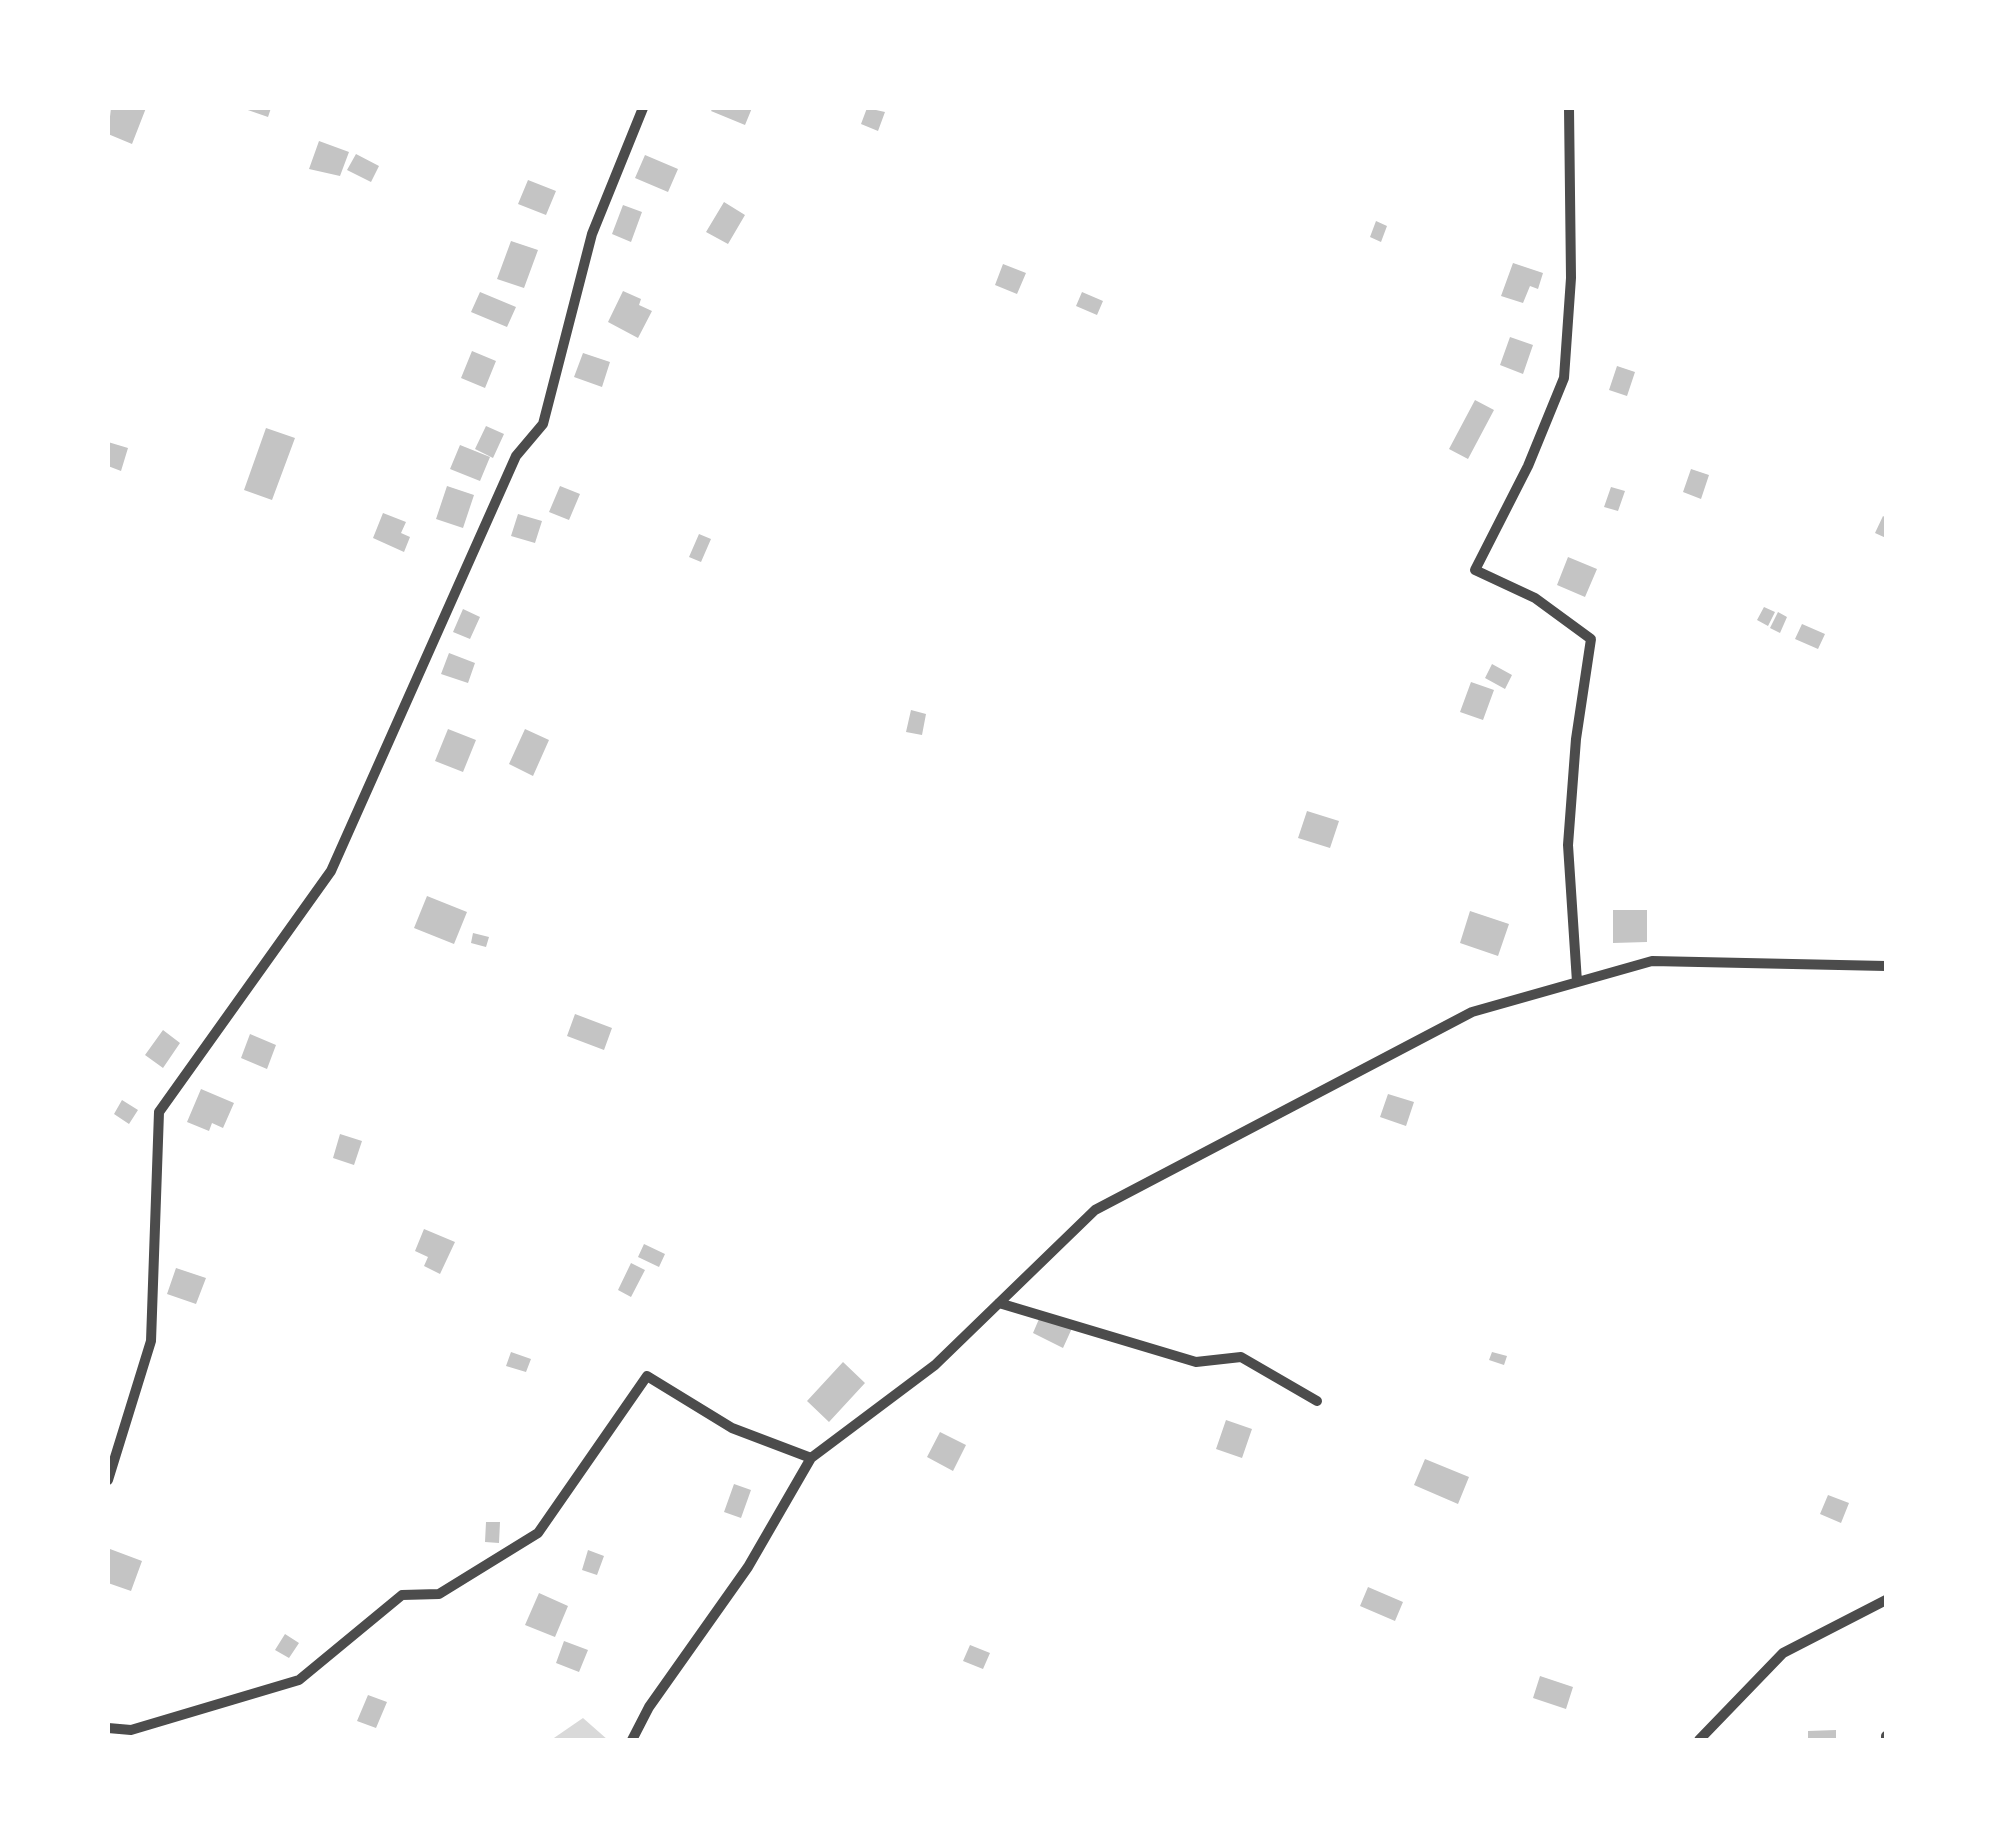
<!DOCTYPE html>
<html>
<head>
<meta charset="utf-8">
<style>
  body { margin:0 }
  #map { position:relative; width:1994px; height:1848px; overflow:hidden; background:#fff; font-family:Raleway,sans-serif }
  canvas { display:block }
  .frame { position:absolute; inset:0; border:110px solid #fff; pointer-events:none }
</style>
</head>
<body>
<div id="map">
<canvas width="1994" height="1848"></canvas>
<div class="frame"></div>
</div>
<script>
const c = document.querySelector('canvas').getContext('2d');
c.lineJoin = 'round';
function fillPath(path, color) { c.fillStyle = color; c.fill(path, 'evenodd'); }
const toPath = rows => new Path2D(rows.map(r => 'M' + r).join(''));
function trace(path, color, width, dash) { c.strokeStyle = color; c.lineWidth = width; c.lineCap = dash ? 'butt' : 'round'; c.setLineDash(dash || []); c.stroke(path); }
fillPath(toPath([
  [583,1718,608,1740,551,1740]
]), '#d9d9d9');
fillPath(toPath([
  [111,108,146,108,132,144,108,134],
  [242,108,271,108,268,117],
  [713,108,752,108,745,125,711,111],
  [867,108,885,112,878,131,861,124],
  [319,141,349,152,340,176,309,169],
  [356,154,379,166,371,182,347,170],
  [645,155,678,169,668,192,635,178],
  [528,180,556,191,546,215,518,204],
  [724,202,745,215,728,244,706,232],
  [623,205,642,212,631,242,612,234],
  [1376,221,1387,226,1381,242,1370,237],
  [511,241,538,250,524,288,497,279],
  [1513,263,1543,273,1538,289,1530,286,1523,303,1501,296],
  [1003,264,1026,273,1017,294,995,285],
  [623,291,641,299,639,305,652,311,638,338,608,322],
  [480,292,516,307,507,327,471,312],
  [1082,292,1103,301,1097,315,1076,306],
  [1510,337,1533,345,1523,374,1500,365],
  [472,351,496,361,485,388,461,378],
  [583,353,610,362,602,387,574,377],
  [1617,366,1635,372,1627,396,1609,390],
  [1475,400,1494,410,1468,459,1449,449],
  [486,426,504,434,493,458,475,449],
  [266,428,295,438,272,500,244,490],
  [108,442,128,448,121,471,108,466],
  [460,445,490,457,480,481,450,469],
  [1691,469,1709,475,1701,499,1683,492],
  [447,486,474,495,463,528,436,519],
  [560,486,580,494,569,520,549,512],
  [1611,487,1625,491,1618,511,1604,507],
  [383,513,406,522,401,533,410,537,404,552,373,538],
  [518,514,542,521,535,543,511,536],
  [1883,516,1886,518,1886,538,1875,533],
  [699,534,711,539,701,562,689,557],
  [1568,557,1597,569,1585,597,1557,585],
  [1764,607,1775,612,1768,626,1757,620],
  [463,609,480,617,470,639,453,632],
  [1778,612,1787,617,1780,633,1770,628],
  [1802,624,1825,634,1818,649,1795,639],
  [449,653,475,663,468,683,441,674],
  [1492,664,1512,675,1505,689,1485,678],
  [1471,682,1494,690,1483,720,1460,712],
  [911,710,926,714,922,735,906,732],
  [448,729,476,740,463,772,435,761],
  [525,729,549,740,533,776,509,764],
  [1307,811,1339,821,1330,848,1298,838],
  [427,896,467,912,454,944,414,928],
  [1613,910,1647,910,1647,942,1613,943],
  [1470,911,1509,924,1498,956,1460,943],
  [473,933,489,937,486,947,471,943],
  [575,1014,612,1028,604,1050,567,1036],
  [163,1030,180,1043,163,1068,145,1055],
  [250,1034,276,1045,267,1069,241,1058],
  [201,1089,234,1103,223,1128,212,1123,209,1131,187,1122],
  [1388,1094,1414,1102,1406,1126,1380,1117],
  [122,1100,138,1110,129,1124,114,1114],
  [340,1134,362,1141,354,1165,333,1158],
  [424,1229,455,1242,440,1274,424,1266,428,1257,415,1251],
  [644,1244,665,1254,659,1267,638,1257],
  [631,1263,645,1270,631,1297,618,1290],
  [176,1268,206,1278,196,1304,167,1294],
  [1042,1312,1073,1326,1063,1348,1033,1333],
  [511,1352,531,1359,526,1372,506,1366],
  [1492,1352,1507,1356,1504,1365,1489,1360],
  [843,1362,865,1383,829,1422,807,1401],
  [1226,1420,1252,1429,1242,1458,1216,1449],
  [940,1432,966,1445,953,1471,927,1457],
  [1425,1459,1469,1477,1458,1504,1414,1485],
  [734,1484,751,1490,741,1518,724,1512],
  [1828,1495,1849,1503,1841,1523,1820,1514],
  [486,1522,500,1522,499,1543,485,1542],
  [110,1549,142,1561,131,1591,108,1583],
  [588,1550,604,1556,597,1575,582,1570],
  [1368,1587,1403,1602,1395,1621,1360,1606],
  [539,1593,568,1606,555,1637,525,1625],
  [285,1634,299,1643,289,1658,275,1650],
  [564,1641,588,1650,579,1672,556,1663],
  [970,1645,990,1653,983,1669,963,1661],
  [1540,1676,1573,1687,1566,1709,1533,1698],
  [368,1695,387,1702,376,1728,357,1721],
  [1836,1730,1836,1740,1808,1740,1808,1731]
]), '#c4c4c4');
trace(toPath([
  [1569,108,1571,278,1564,378,1528,466,1475,570,1535,598,1591,639,1576,739,1568,845,1577,982],
  [999,1303,1196,1362,1241,1357,1317,1401],
  [108,1480,151,1341,159,1112,331,871,516,456,543,424,592,234,643,108],
  [108,1728,131,1730,299,1680,402,1595,439,1594,538,1533,647,1376,732,1428,811,1458,935,1365,1095,1210,1472,1012,1652,961,1886,966],
  [632,1740,649,1707,748,1567,811,1458],
  [1699,1740,1783,1653,1886,1600],
  [1886,1740,1886,1736]
]), '#4c4c4c', 10);
</script>
</body>
</html>
